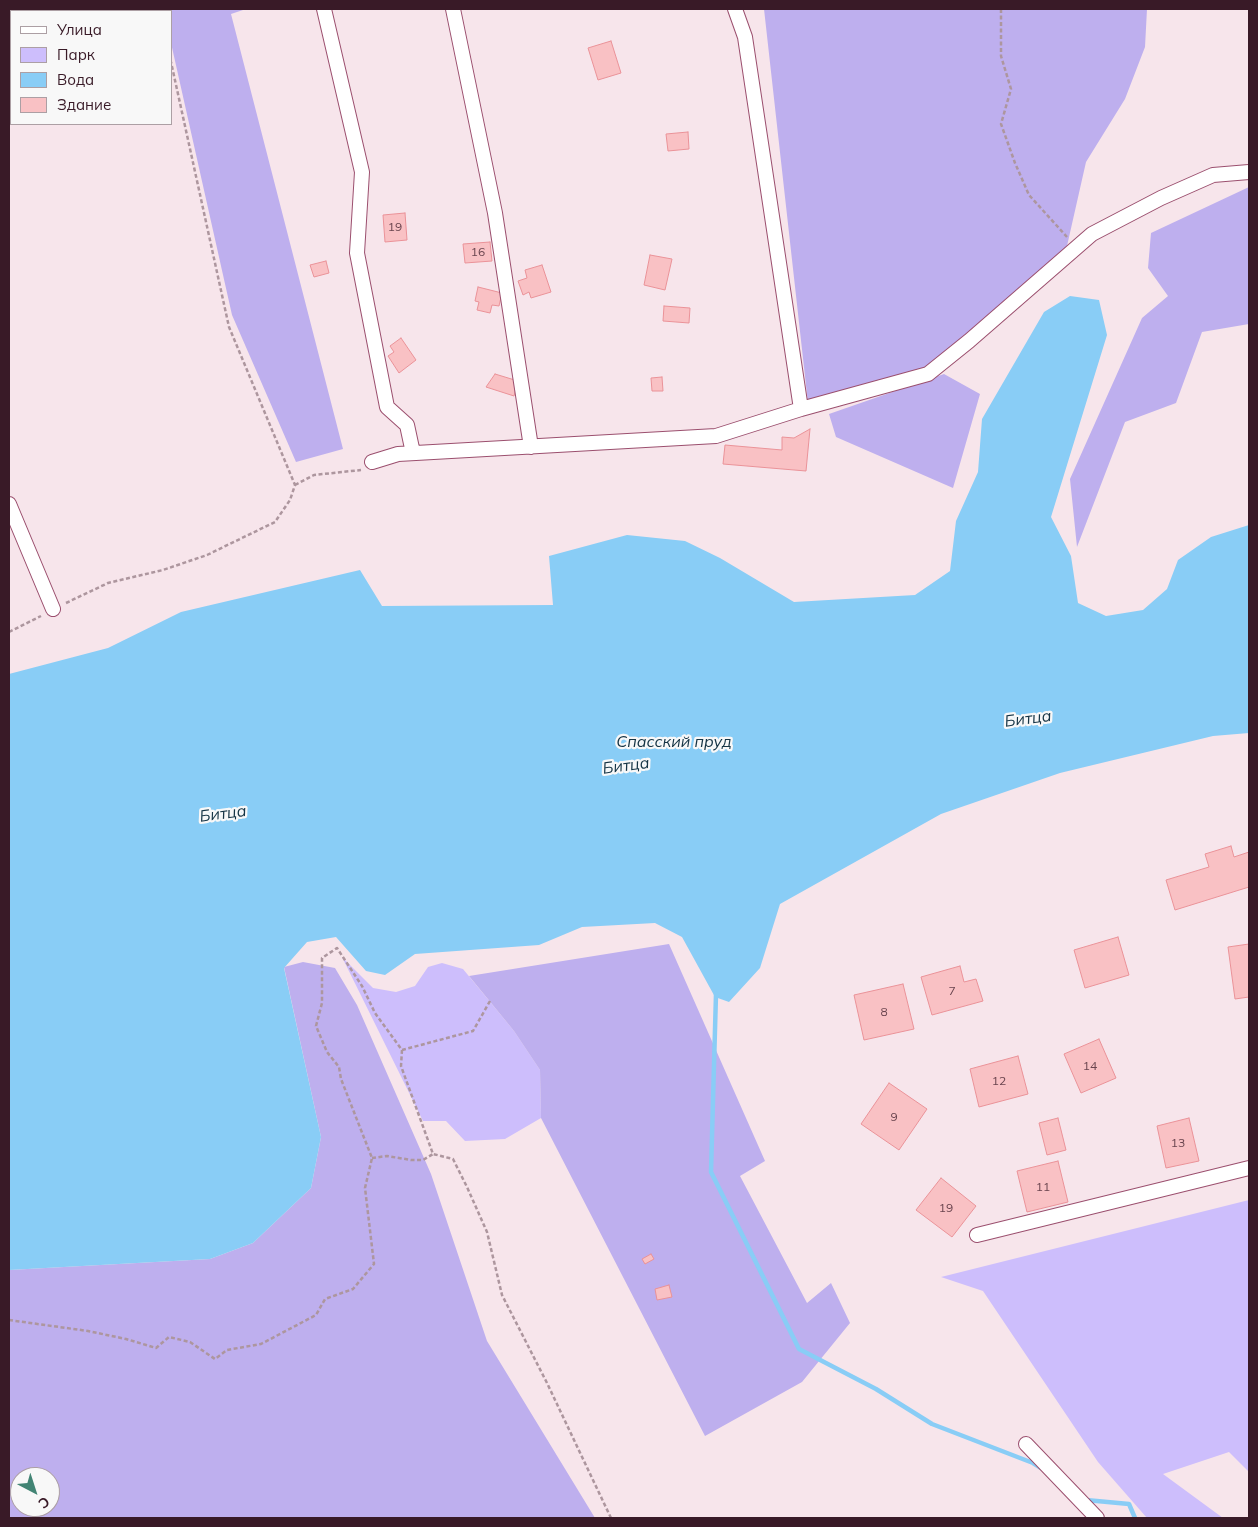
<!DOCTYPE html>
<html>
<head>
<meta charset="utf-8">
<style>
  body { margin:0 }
  #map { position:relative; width:1258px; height:1527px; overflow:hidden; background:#f7e5eb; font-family:Mulish,sans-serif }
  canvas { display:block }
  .frame { position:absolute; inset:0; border:10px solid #391a27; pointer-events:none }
  .legend { position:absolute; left:10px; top:10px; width:162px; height:115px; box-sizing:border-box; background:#f8f8f8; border:1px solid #ac9fa4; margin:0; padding:6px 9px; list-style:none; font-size:15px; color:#391a27 }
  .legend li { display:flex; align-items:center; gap:10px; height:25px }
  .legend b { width:25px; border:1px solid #ac9fa4 }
  .north { position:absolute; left:10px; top:1467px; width:50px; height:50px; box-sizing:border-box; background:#f8f8f8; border:1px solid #ac9fa4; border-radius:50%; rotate:140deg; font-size:14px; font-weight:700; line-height:20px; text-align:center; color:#391a27 }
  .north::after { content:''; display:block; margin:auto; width:18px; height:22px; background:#428474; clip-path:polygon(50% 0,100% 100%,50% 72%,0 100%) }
</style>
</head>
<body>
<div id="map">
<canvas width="1258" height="1527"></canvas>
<div class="frame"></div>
<ul class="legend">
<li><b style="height:6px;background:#fff"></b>Улица</li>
<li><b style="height:14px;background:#cdbefc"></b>Парк</li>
<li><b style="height:14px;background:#89cdf6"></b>Вода</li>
<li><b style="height:14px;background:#f9c1c4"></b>Здание</li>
</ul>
<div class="north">С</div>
</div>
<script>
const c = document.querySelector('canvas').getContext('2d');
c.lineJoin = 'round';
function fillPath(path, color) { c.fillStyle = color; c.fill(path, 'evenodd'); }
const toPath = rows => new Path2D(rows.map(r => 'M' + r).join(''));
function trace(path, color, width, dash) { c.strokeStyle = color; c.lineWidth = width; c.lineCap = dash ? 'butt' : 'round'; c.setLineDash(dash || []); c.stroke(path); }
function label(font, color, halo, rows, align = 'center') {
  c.font = font + ' Mulish,sans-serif'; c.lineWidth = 4.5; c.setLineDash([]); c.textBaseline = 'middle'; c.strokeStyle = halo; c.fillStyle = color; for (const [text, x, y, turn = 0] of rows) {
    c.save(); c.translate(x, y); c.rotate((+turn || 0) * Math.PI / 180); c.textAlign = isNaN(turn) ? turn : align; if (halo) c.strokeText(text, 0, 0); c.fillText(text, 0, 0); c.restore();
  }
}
fillPath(toPath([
  [342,957,373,988,396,992,415,986,428,967,442,963,463,969,514,1031,540,1070,541,1118,505,1139,465,1141,446,1121,423,1121],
  [1249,1200,1249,1472,1229,1452,1163,1474,1223,1518,1147,1518,1098,1462,983,1291,941,1277]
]), '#cdbefc');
fillPath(toPath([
  [164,9,246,9,231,14,343,449,296,462,232,315,171,43,171,11,164,11],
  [764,9,1147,9,1145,47,1125,99,1086,162,1067,246,920,375,809,412],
  [1249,187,1249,324,1202,332,1176,403,1125,422,1077,547,1070,479,1142,318,1168,296,1148,268,1151,233],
  [944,374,980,394,953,488,836,437,829,414],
  [669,944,765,1161,740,1176,807,1303,831,1283,850,1323,802,1382,705,1436,541,1118,540,1070,514,1031,469,976],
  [303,962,335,968,357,1005,431,1174,487,1341,595,1518,9,1518,9,1270,210,1259,253,1243,311,1188,321,1137,284,967],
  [20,1477,50,1477,50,1507,20,1507]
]), '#beafee');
fillPath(toPath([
  [1070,296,1099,300,1107,335,1051,517,1071,556,1078,603,1106,616,1143,610,1167,589,1178,560,1211,537,1249,525,1249,733,1213,736,1060,773,941,814,780,904,760,968,729,1002,715,997,682,937,655,923,582,927,539,945,415,954,385,975,366,971,336,937,307,942,284,968,321,1137,311,1188,253,1243,210,1259,9,1270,9,674,108,648,181,612,360,570,382,606,553,605,549,556,627,535,685,541,720,558,794,602,915,595,950,571,956,521,978,472,982,419,1044,312]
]), '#89cdf6');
trace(toPath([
  [716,994,711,1172,799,1349,876,1389,932,1424,1033,1463,1041,1468],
  [1086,1500,1129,1504,1135,1518]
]), '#89cdf6', 4.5);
const building = toPath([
  [611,41,621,73,598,80,588,48,611,41],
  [688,132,689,149,668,151,666,134,688,132],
  [405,213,407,240,385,242,383,215,405,213],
  [490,242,492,261,465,263,463,244,490,242],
  [650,255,672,259,665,290,644,285,650,255],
  [326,261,329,273,314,277,310,265,326,261],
  [542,265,551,292,531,298,529,292,523,295,518,281,527,278,525,270,542,265],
  [478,287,502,293,499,306,492,305,490,313,477,310,479,302,475,301,478,287],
  [664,306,690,308,689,323,663,321,664,306],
  [401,338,416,360,399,373,388,356,394,352,390,346,401,338],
  [495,374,518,381,514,396,486,387,495,374],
  [662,377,663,391,652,391,651,378,662,377],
  [810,429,806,471,723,464,725,445,782,450,782,437,794,438,810,429],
  [1231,846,1234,857,1249,852,1249,887,1175,910,1166,880,1209,867,1205,854,1231,846],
  [1118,937,1129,975,1085,988,1074,950,1118,937],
  [1249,944,1249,997,1235,999,1228,947,1249,944],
  [960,966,964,982,976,979,983,1001,932,1015,921,977,960,966],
  [903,984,914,1029,864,1040,854,995,903,984],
  [1099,1039,1116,1078,1081,1093,1064,1054,1099,1039],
  [1018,1056,1028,1094,979,1107,970,1069,1018,1056],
  [889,1083,927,1109,899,1150,861,1124,889,1083],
  [1058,1118,1066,1150,1047,1155,1039,1123,1058,1118],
  [1189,1118,1199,1161,1166,1168,1157,1126,1189,1118],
  [1058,1161,1068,1202,1027,1212,1017,1171,1058,1161],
  [941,1178,976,1206,952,1237,916,1210,941,1178],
  [651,1254,654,1259,645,1264,642,1259,651,1254],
  [669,1285,672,1297,657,1300,655,1289,669,1285]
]);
fillPath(building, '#f9c1c4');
trace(building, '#ea9298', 1);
const minor = toPath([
  [324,9,362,172,357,253,387,407,407,425,413,453],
  [453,9,495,213,531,447],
  [735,9,745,37,801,409],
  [372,462,398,454,716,436,801,409,928,374,969,341,1092,234,1161,198,1213,175,1249,172],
  [9,504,53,609],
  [977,1235,1249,1168],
  [1026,1444,1097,1518]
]);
trace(minor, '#9b4f6e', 16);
trace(toPath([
  [163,9,163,11],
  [1001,9,1001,56,1011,89,1001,124,1015,163,1029,195,1067,237],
  [295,485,314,475,361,470],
  [66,603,108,583,163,570,207,555,275,522,290,500,295,485,229,327,171,62],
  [9,632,41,616],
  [402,1050,473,1031,490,1001],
  [372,1158,387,1156,411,1160,423,1160,433,1154],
  [9,1320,88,1331,126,1339,156,1348,169,1337,190,1342,215,1359,227,1350,261,1344,316,1315,325,1299,353,1289,374,1264,365,1188,372,1158,341,1079,339,1067,327,1052,316,1026,322,1003,322,958,337,948,362,986,375,1013,402,1050,401,1066,433,1154,453,1159,467,1187,487,1232,502,1295,547,1383,611,1518]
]), '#ad969e', 2.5, [4, 2.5]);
trace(minor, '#fff', 14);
label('12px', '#69444e', null, [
  ["19",395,227],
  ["16",478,252],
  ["7",952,991],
  ["8",884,1012],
  ["14",1090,1066],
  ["12",999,1081],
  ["9",894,1117],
  ["13",1178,1143],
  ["11",1043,1187],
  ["19",946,1208]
]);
label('italic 16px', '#153445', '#f8f8f8', [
  ["Битца",1028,719,-7],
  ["Спасский пруд",674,742],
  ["Битца",626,766,-7],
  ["Битца",223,814,-7]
]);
</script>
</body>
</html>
